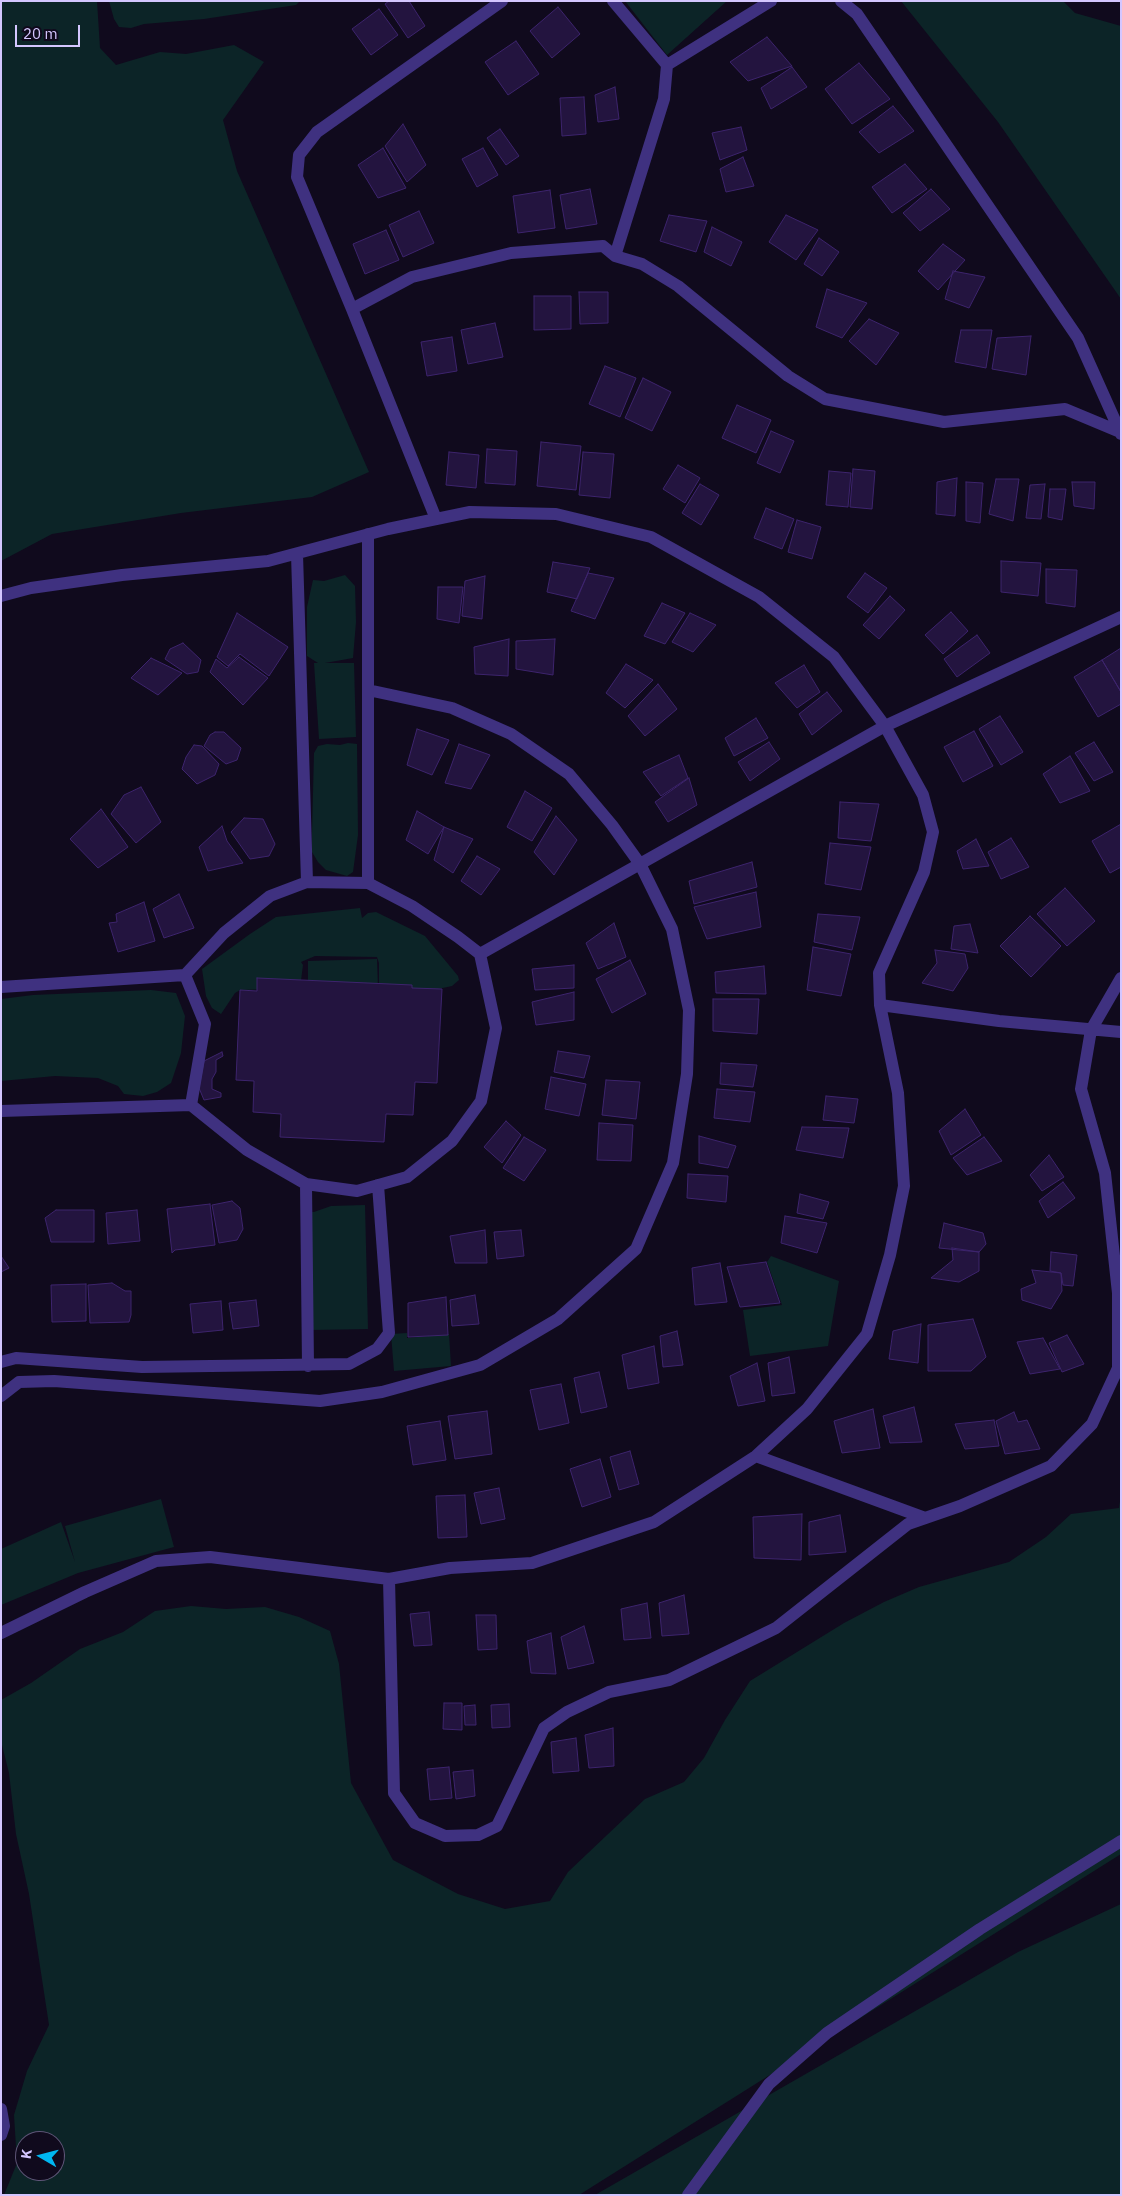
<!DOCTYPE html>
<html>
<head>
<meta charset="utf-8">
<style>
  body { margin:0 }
  #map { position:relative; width:1122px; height:2196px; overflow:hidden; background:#100a1d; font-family:"IBM Plex Sans",sans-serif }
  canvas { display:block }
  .frame { position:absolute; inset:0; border:2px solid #d4c6ff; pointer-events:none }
  .north { position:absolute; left:15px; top:2131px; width:50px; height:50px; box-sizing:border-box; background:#100a1d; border:1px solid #5e5577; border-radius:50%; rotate:278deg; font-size:14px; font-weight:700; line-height:20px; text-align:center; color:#d4c6ff }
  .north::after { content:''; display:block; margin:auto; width:18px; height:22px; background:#00b6f1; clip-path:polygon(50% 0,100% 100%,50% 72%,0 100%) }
  .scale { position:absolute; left:15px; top:25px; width:65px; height:22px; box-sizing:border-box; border:2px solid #d4c6ff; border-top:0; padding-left:6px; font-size:15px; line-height:18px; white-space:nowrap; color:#d4c6ff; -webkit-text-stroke:4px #100a1d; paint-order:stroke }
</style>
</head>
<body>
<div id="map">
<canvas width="1122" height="2196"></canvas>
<div class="frame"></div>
<div class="north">K</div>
<div class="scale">20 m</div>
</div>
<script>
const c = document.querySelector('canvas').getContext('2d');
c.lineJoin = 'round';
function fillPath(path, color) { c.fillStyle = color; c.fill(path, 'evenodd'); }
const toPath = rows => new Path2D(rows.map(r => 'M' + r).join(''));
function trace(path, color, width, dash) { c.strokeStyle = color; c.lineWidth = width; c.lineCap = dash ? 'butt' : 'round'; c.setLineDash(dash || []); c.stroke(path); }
fillPath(toPath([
  [1,1,97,1,100,48,116,65,160,52,186,54,234,45,264,62,223,120,237,171,369,472,312,497,181,513,52,534,1,561],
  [109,1,300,1,296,5,204,19,144,24,131,28,119,27,114,19],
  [625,1,727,1,667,55],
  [901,1,1063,1,1075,13,1121,26,1121,299,998,122],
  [345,575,355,586,356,622,353,658,325,663,354,663,356,737,319,739,314,663,318,663,307,656,307,607,313,580,324,581],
  [348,743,357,744,358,835,353,872,347,876,326,870,318,862,312,852,312,833,314,753,318,746,327,744,340,745],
  [360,908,362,918,368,913,376,912,425,936,458,976,459,980,452,986,438,989,379,989,379,963,377,957,315,956,301,962,303,965,300,988,240,990,235,993,221,1014,212,1008,206,996,202,969,250,934,276,917],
  [377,959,378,987,308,989,308,961],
  [151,990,176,993,185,1016,181,1053,171,1083,157,1092,143,1096,124,1094,118,1086,98,1078,55,1076,1,1081,1,999,33,995],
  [365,1205,368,1329,311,1330,307,1212,314,1212,331,1206],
  [771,1256,839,1281,828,1346,750,1356,743,1310,782,1305,767,1262],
  [407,1333,407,1338,449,1334,451,1366,394,1371,391,1334],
  [1121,1494,1121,1854,579,2195,4,2195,17,2163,14,2115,27,2071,49,2025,29,1894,16,1834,9,1773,1,1741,1,1700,31,1683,80,1649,123,1632,155,1611,191,1606,226,1609,265,1607,299,1617,330,1631,339,1664,351,1783,393,1860,458,1894,505,1909,550,1901,568,1872,645,1799,684,1782,704,1758,725,1720,750,1681,844,1623,884,1602,919,1587,1009,1562,1046,1537,1071,1514,1119,1508],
  [25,2141,55,2141,55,2171,25,2171],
  [161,1499,174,1547,78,1573,1,1605,1,1549,61,1522,75,1562,65,1526],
  [1121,1904,1121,2195,595,2195,1018,1952]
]), '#0c2427');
const building = toPath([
  [389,1,409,1,425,26,408,38,385,4,389,1],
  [558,7,580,34,552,58,530,31,558,7],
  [379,9,398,35,371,55,352,29,379,9],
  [767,37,792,66,748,81,730,62,767,37],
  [516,41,539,74,508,95,485,62,516,41],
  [859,63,890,99,852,124,825,89,859,63],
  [792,67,807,87,771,109,761,88,792,67],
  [615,87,619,119,598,122,595,95,615,87],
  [584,97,586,134,562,136,560,98,584,97],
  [893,106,914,131,879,153,859,132,893,106],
  [403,124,426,165,407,182,385,146,403,124],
  [741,127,747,150,720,160,712,133,741,127],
  [500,129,519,156,506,165,487,138,500,129],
  [383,148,406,188,378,198,358,165,383,148],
  [483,148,498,175,477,187,462,159,483,148],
  [743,157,754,186,726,192,720,169,743,157],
  [905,164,927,189,892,213,872,187,905,164],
  [590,189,597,224,566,229,560,195,590,189],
  [931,189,950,209,920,231,903,213,931,189],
  [550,190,555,228,518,233,513,196,550,190],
  [419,211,434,243,403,257,389,225,419,211],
  [669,215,707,221,696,252,660,241,669,215],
  [786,215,818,230,796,260,769,242,786,215],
  [712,227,742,242,731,266,704,252,712,227],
  [386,230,399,260,365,274,353,244,386,230],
  [819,238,839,252,822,276,804,264,819,238],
  [943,244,965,260,938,290,918,271,943,244],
  [953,271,985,277,969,308,945,299,953,271],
  [827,289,867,303,842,338,816,327,827,289],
  [579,292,608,292,608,323,580,324,579,292],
  [534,296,571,296,571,329,534,330,534,296],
  [869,319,899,333,876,365,849,341,869,319],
  [495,323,503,357,468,364,461,330,495,323],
  [961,330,992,330,986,368,955,362,961,330],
  [1031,336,1026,375,992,369,997,338,1031,336],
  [452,337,457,371,427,376,421,342,452,337],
  [605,366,636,378,620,417,589,404,605,366],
  [643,378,671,392,652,431,625,418,643,378],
  [737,405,771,420,756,453,722,438,737,405],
  [771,431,794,441,780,473,757,463,771,431],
  [541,442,581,446,576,490,537,486,541,442],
  [487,449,517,451,515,485,485,483,487,449],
  [449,452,479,455,476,488,446,485,449,452],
  [583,452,614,454,610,498,579,495,583,452],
  [678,465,700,478,685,503,663,489,678,465],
  [853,469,875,471,872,509,850,507,853,469],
  [829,471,851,473,848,507,826,505,829,471],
  [957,478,955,516,936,514,937,482,957,478],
  [996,479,1019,479,1013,521,989,514,996,479],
  [966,482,983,483,980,523,966,521,966,482],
  [1072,482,1095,482,1094,509,1074,506,1072,482],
  [700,484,719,495,701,525,682,513,700,484],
  [1045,484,1041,519,1026,518,1030,485,1045,484],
  [1050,489,1066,489,1062,520,1048,517,1050,489],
  [766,508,794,519,782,549,754,538,766,508],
  [797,520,821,527,812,559,788,552,797,520],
  [1001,561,1041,563,1038,596,1001,592,1001,561],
  [553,562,590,568,577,599,547,592,553,562],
  [1046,569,1077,570,1075,607,1046,603,1046,569],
  [588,573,614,578,595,619,571,611,588,573],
  [865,573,887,588,868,613,847,597,865,573],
  [485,576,482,619,462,616,465,581,485,576],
  [438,587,463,587,459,623,437,619,438,587],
  [890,596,905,610,879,639,863,625,890,596],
  [662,603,685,613,665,644,644,636,662,603],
  [951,612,968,631,943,654,925,635,951,612],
  [237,613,288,647,269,676,240,654,228,666,217,657,237,613],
  [690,613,716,625,693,652,672,642,690,613],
  [977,635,990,653,957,677,944,659,977,635],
  [509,639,508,676,475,674,474,647,509,639],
  [555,639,553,675,516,669,516,641,555,639],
  [183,643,201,660,198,672,187,674,165,659,170,649,183,643],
  [1121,648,1121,692,1102,660,1121,648],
  [239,657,268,678,243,705,210,672,216,659,227,668,239,657],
  [151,658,182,673,158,695,131,678,151,658],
  [1102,660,1121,692,1121,704,1098,717,1074,677,1102,660],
  [626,664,653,680,625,708,606,693,626,664],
  [804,665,820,692,797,708,775,683,804,665],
  [658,684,677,709,645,736,628,716,658,684],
  [827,692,842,711,812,735,799,714,827,692],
  [1000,716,1023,752,1001,765,979,729,1000,716],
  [756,718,768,738,734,756,725,738,756,718],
  [417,729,449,740,432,775,407,765,417,729],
  [974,731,993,766,963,782,944,747,974,731],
  [215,732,224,732,241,748,237,760,226,764,204,746,210,735,215,732],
  [769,742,780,759,750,781,738,762,769,742],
  [1094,742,1113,772,1094,781,1075,753,1094,742],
  [459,744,490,755,471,789,445,783,459,744],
  [194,745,202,746,219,764,215,775,197,784,182,769,186,757,194,745],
  [679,755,688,778,661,796,643,772,679,755],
  [1070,756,1090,791,1060,803,1043,774,1070,756],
  [689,778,697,805,668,822,655,802,689,778],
  [141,787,161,822,136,843,111,814,124,795,141,787],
  [525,791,552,808,532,841,507,827,525,791],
  [840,802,879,804,871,841,838,838,840,802],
  [101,809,128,847,98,868,70,839,101,809],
  [417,811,444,827,428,854,406,840,417,811],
  [556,816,577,840,554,875,534,852,556,816],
  [244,818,263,819,275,844,269,856,250,859,231,832,244,818],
  [1121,824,1121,867,1110,873,1092,841,1121,824],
  [222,826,227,841,243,863,208,871,199,847,222,826],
  [444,827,473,839,453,873,434,860,444,827],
  [1011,838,1029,867,1001,879,988,852,1011,838],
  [976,839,989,866,963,869,957,851,976,839],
  [830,843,871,847,861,890,825,884,830,843],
  [477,856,500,869,481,895,461,881,477,856],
  [752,862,757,887,694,904,689,881,752,862],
  [1065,888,1095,921,1067,946,1037,914,1065,888],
  [756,892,761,927,707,939,694,907,756,892],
  [179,894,194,928,164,938,153,909,179,894],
  [144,902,155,941,118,952,109,923,117,922,116,914,144,902],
  [818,914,860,917,852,950,814,942,818,914],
  [1030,916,1061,946,1031,977,1000,946,1030,916],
  [614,923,626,957,598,969,586,943,614,923],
  [970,924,978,953,951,949,954,926,970,924],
  [813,947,851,954,841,996,807,990,813,947],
  [935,950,965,954,968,968,953,991,922,983,937,963,935,950],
  [630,960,646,994,612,1013,596,979,630,960],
  [574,965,574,988,535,990,532,969,574,965],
  [764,966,766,994,716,993,715,972,764,966],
  [257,978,412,985,412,988,442,989,437,1083,415,1082,413,1115,386,1114,384,1142,280,1137,281,1114,253,1112,254,1081,236,1080,240,990,257,991,257,978],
  [574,992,574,1020,536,1025,532,1002,574,992],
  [713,999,759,999,757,1034,713,1031,713,999],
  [558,1051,590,1056,584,1078,554,1072,558,1051],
  [222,1052,223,1056,216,1060,216,1072,212,1079,212,1089,221,1093,221,1097,204,1100,199,1088,204,1061,222,1052],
  [721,1063,757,1065,753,1087,720,1084,721,1063],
  [551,1077,586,1084,579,1116,545,1109,551,1077],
  [606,1080,640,1082,636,1119,602,1115,606,1080],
  [717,1089,755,1092,750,1122,714,1118,717,1089],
  [826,1096,858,1099,854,1123,823,1120,826,1096],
  [965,1109,981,1135,951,1155,939,1131,965,1109],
  [506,1121,521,1135,502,1163,484,1147,506,1121],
  [599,1123,633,1125,631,1161,597,1160,599,1123],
  [802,1127,849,1128,843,1158,796,1150,802,1127],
  [699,1136,736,1146,728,1168,699,1163,699,1136],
  [524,1137,546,1150,524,1181,503,1168,524,1137],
  [984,1137,1002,1161,967,1175,953,1158,984,1137],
  [1049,1155,1064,1177,1042,1191,1030,1175,1049,1155],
  [688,1174,728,1176,726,1202,687,1198,688,1174],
  [1063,1182,1075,1198,1048,1218,1039,1201,1063,1182],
  [800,1194,829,1202,823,1219,797,1213,800,1194],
  [232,1201,240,1208,243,1229,237,1240,219,1243,212,1205,232,1201],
  [210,1204,215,1245,175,1250,172,1253,167,1209,210,1204],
  [56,1210,94,1210,94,1242,51,1242,45,1218,56,1210],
  [137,1210,140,1241,108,1244,106,1213,137,1210],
  [785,1216,827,1223,817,1253,781,1243,785,1216],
  [944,1223,983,1233,986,1244,979,1252,939,1248,944,1223],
  [485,1230,487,1263,455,1263,450,1236,485,1230],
  [521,1230,524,1256,497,1259,494,1232,521,1230],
  [952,1248,979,1252,979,1271,959,1282,931,1278,953,1260,952,1248],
  [1051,1252,1077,1255,1073,1286,1063,1285,1061,1273,1050,1271,1051,1252],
  [1,1256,9,1268,1,1272,1,1256],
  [766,1262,780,1303,740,1307,727,1267,766,1262],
  [720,1263,727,1302,695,1305,692,1268,720,1263],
  [1032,1270,1061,1273,1062,1291,1051,1309,1022,1300,1021,1289,1036,1283,1032,1270],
  [112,1283,125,1291,131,1291,131,1315,129,1322,90,1323,88,1285,112,1283],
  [86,1284,86,1321,52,1322,51,1285,86,1284],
  [475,1295,479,1324,452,1326,450,1300,475,1295],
  [446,1297,448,1335,408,1337,408,1303,446,1297],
  [256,1300,259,1326,233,1329,229,1303,256,1300],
  [221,1301,223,1330,193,1333,190,1304,221,1301],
  [973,1319,986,1357,971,1371,928,1371,928,1325,973,1319],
  [921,1324,918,1363,889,1359,893,1331,921,1324],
  [677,1331,683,1365,663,1367,660,1336,677,1331],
  [1067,1335,1084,1364,1062,1372,1049,1343,1067,1335],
  [1043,1338,1060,1369,1030,1374,1017,1342,1043,1338],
  [654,1346,659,1383,628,1389,622,1355,654,1346],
  [789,1357,795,1393,772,1396,768,1363,789,1357],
  [757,1363,765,1401,738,1406,730,1376,757,1363],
  [599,1372,607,1407,581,1413,574,1378,599,1372],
  [561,1384,569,1423,539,1430,530,1390,561,1384],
  [914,1407,922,1442,890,1443,883,1416,914,1407],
  [873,1409,880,1448,842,1453,834,1421,873,1409],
  [487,1411,492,1454,455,1459,448,1416,487,1411],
  [1014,1412,1018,1422,1027,1420,1040,1449,1005,1454,996,1421,1014,1412],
  [994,1420,999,1446,965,1449,955,1424,994,1420],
  [440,1421,446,1460,413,1465,407,1426,440,1421],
  [630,1451,639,1484,619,1490,610,1457,630,1451],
  [600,1459,611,1497,582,1507,570,1469,600,1459],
  [499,1488,505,1519,481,1524,474,1493,499,1488],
  [465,1495,467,1537,438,1538,436,1496,465,1495],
  [802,1514,801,1560,754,1558,753,1517,802,1514],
  [840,1515,846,1552,809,1555,809,1522,840,1515],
  [684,1595,689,1634,662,1636,659,1603,684,1595],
  [647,1603,651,1638,624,1640,621,1609,647,1603],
  [429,1612,432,1645,414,1646,410,1614,429,1612],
  [476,1615,496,1615,497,1649,478,1650,476,1615],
  [584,1626,594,1663,568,1669,561,1637,584,1626],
  [551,1633,556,1674,531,1673,527,1641,551,1633],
  [444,1703,462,1703,462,1730,443,1729,444,1703],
  [509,1704,510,1727,492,1728,491,1705,509,1704],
  [475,1705,476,1725,465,1725,464,1706,475,1705],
  [613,1728,614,1766,589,1768,585,1735,613,1728],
  [576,1738,579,1771,553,1773,551,1742,576,1738],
  [449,1767,452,1798,430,1800,427,1769,449,1767],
  [473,1770,475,1796,456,1799,453,1772,473,1770]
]);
fillPath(building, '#23143f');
trace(building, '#3d246d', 1);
trace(toPath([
  [613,1,667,65,664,99,615,256],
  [841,1,857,14,1078,338,1121,434],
  [667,65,771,1],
  [352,309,412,277,511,253,603,246,615,256,642,264,678,286,788,376,825,399,944,422,1065,409,1120,432],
  [436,519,352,309,297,177,299,155,317,132,502,1],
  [368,534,368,883],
  [297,554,307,882],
  [1,596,31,588,122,575,268,561,388,529,470,512,556,514,651,537,759,597,834,657,885,726,923,795,933,832,924,872,879,973,880,1005,898,1093,904,1186,890,1255,867,1334,807,1409,756,1456,654,1522,532,1563,450,1568,389,1579,210,1557,156,1561,85,1592,1,1633],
  [307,882,368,883,412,906,458,937,480,954,496,1028,481,1101,452,1141,407,1177,357,1191,306,1184,247,1150,191,1105,205,1024,185,975,224,933,270,896,307,882],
  [480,954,885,726,1121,617],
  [1,987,185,975],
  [880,1005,999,1021,1121,1032],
  [1,1111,191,1105],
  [306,1184,308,1366],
  [1,1362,16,1358,142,1367,349,1364,377,1349,389,1333,378,1185],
  [1,1396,19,1382,54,1381,320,1401,382,1392,480,1365,558,1319,636,1249,673,1163,687,1074,689,1010,672,929,640,864,612,825,569,774,511,734,452,708,368,690],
  [756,1456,925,1518],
  [389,1579,394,1793,415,1823,445,1836,478,1835,497,1826,544,1728,567,1712,609,1692,669,1680,776,1628,908,1524,960,1506,1051,1466,1092,1424,1118,1368,1118,1293,1105,1173,1081,1089,1091,1030,1121,978],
  [1,2109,4,2126,1,2135],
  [688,2195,769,2084,827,2033,980,1929,1121,1841]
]), '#3f3180', 12);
</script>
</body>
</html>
